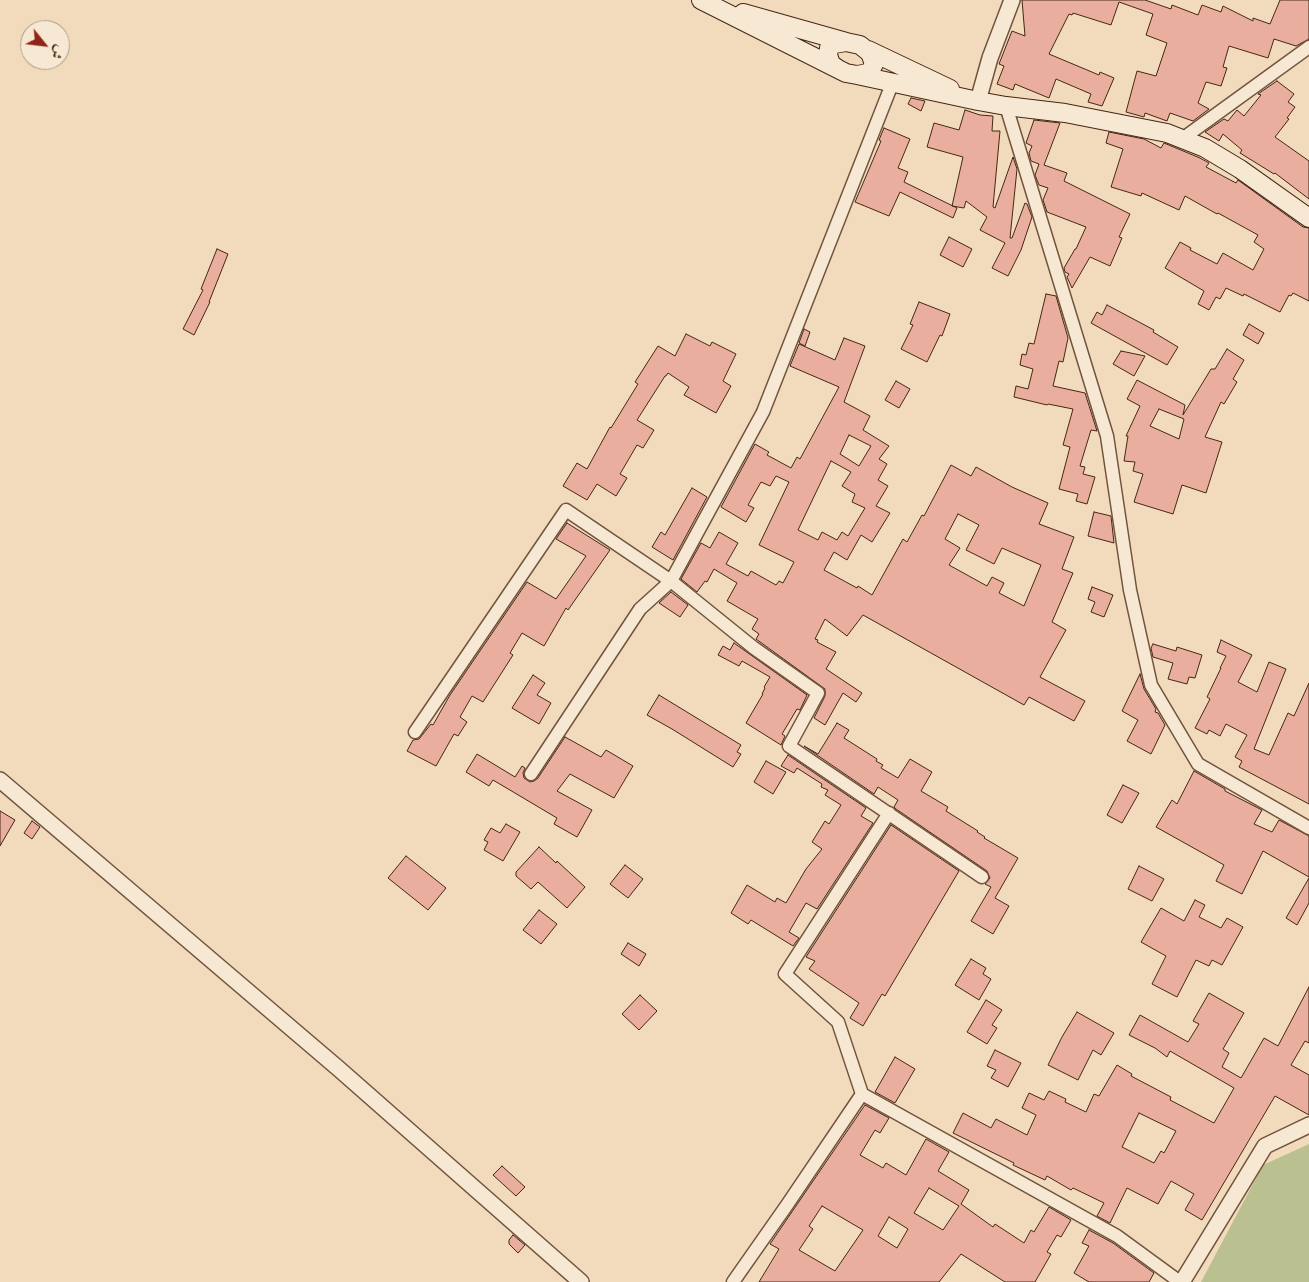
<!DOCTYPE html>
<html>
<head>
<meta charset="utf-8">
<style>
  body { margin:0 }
  #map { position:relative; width:1309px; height:1282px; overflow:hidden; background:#f1dbbc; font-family:"IM FELL DW Pica",Amiri,serif }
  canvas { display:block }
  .north { position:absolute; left:20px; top:20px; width:50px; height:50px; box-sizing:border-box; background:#f6e8d3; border:1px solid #b09a87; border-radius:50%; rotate:119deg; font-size:14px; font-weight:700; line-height:20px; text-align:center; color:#462614 }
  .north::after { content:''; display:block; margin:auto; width:18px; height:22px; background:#8f2418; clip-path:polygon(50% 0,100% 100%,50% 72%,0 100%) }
</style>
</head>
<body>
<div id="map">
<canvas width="1309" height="1282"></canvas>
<div class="north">ش</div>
</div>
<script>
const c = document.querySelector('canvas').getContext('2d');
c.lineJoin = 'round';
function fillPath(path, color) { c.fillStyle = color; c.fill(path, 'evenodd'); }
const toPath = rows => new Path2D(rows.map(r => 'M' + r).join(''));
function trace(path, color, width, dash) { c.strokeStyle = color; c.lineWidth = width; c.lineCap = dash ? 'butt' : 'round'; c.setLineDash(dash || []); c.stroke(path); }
fillPath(toPath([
  [1309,1144,1309,1282,1201,1282,1263,1165]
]), '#bbc090');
const building = toPath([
  [1022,0,1145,0,1171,9,1172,5,1198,15,1202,5,1221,12,1223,6,1253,21,1253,18,1270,24,1280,0,1309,0,1309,39,1296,46,1274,39,1268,58,1229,46,1223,67,1227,68,1221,86,1206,82,1198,103,1209,109,1193,121,1170,113,1167,121,1145,113,1144,117,1126,112,1137,71,1156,76,1167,43,1146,35,1153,14,1119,2,1111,25,1073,13,1072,15,1069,14,1049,54,1099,75,1100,72,1114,78,1102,106,1088,102,1091,94,1056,79,1049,98,1015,84,1013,90,997,84,1004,66,999,64,1012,31,1025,36,1022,0],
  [1277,81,1294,94,1288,102,1295,107,1287,118,1289,119,1275,137,1309,161,1309,199,1275,173,1274,174,1240,153,1242,150,1223,134,1219,141,1205,132,1224,119,1228,121,1237,110,1244,116,1261,95,1258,94,1277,81],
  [911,98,925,101,921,111,908,104,911,98],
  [965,110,980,115,993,116,992,131,1000,131,993,207,995,208,1013,157,1017,169,1010,238,1012,238,1025,203,1027,204,1032,217,1021,250,1008,276,992,268,1005,243,980,230,987,217,966,201,964,208,952,206,963,157,927,147,934,123,959,130,965,110],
  [1034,120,1060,123,1044,165,1067,173,1064,181,1130,214,1119,237,1122,238,1110,266,1090,257,1072,288,1067,277,1069,274,1065,272,1064,268,1075,249,1076,249,1086,227,1047,212,1043,200,1048,188,1039,185,1035,175,1039,164,1031,161,1029,153,1032,146,1026,143,1034,120],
  [884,128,910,139,898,168,908,172,904,182,957,208,953,218,900,192,889,216,855,202,881,141,879,140,884,128],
  [1109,132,1144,139,1161,148,1164,143,1200,158,1209,163,1206,167,1236,183,1238,180,1303,227,1309,228,1309,301,1293,293,1291,296,1289,295,1280,312,1244,294,1243,296,1226,288,1220,299,1216,297,1209,310,1198,304,1204,291,1165,268,1180,242,1191,248,1190,250,1217,264,1223,253,1253,270,1264,249,1254,242,1258,235,1218,213,1217,214,1185,196,1179,210,1142,193,1141,196,1111,187,1123,149,1106,143,1109,132],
  [949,237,972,249,963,267,940,255,949,237],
  [217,249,228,254,209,302,210,302,194,335,183,329,203,290,201,289,217,249],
  [1046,294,1056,296,1068,338,1063,362,1059,361,1053,386,1085,393,1097,431,1091,430,1080,466,1085,467,1083,474,1095,477,1087,504,1076,501,1078,494,1059,489,1070,447,1063,445,1073,409,1048,404,1047,405,1014,397,1016,386,1028,389,1033,369,1020,365,1022,354,1026,355,1029,343,1034,344,1046,294],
  [919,302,950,314,942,336,940,335,927,362,901,349,913,325,910,324,919,302],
  [1107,305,1154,330,1153,332,1178,347,1167,365,1091,323,1097,312,1102,315,1107,305],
  [1249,324,1264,333,1258,344,1243,335,1249,324],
  [804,329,810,332,805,346,799,343,804,329],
  [686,334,710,346,712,342,736,354,723,381,731,386,716,413,684,395,689,387,668,373,666,376,665,376,637,420,654,430,643,448,637,445,620,474,627,478,616,496,597,484,587,500,563,486,577,463,587,469,610,427,611,428,638,384,635,382,658,346,675,356,686,334],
  [844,338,865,346,844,402,870,416,863,430,889,446,879,459,887,464,878,480,888,486,876,506,890,513,872,542,861,535,847,560,834,552,824,570,857,588,858,586,872,595,903,539,907,542,922,515,924,516,951,465,971,476,976,467,1012,487,1048,503,1039,524,1074,537,1062,569,1073,573,1052,622,1066,630,1040,677,1085,701,1074,721,1029,697,1024,705,863,615,847,636,825,619,815,639,818,640,817,642,836,652,826,669,862,693,856,702,843,693,825,725,814,718,825,696,825,689,756,639,759,634,752,629,758,619,727,601,737,583,714,569,707,582,705,581,697,592,681,579,701,543,710,548,719,532,738,543,726,564,748,576,751,571,776,585,779,581,783,583,794,562,759,545,789,482,776,476,770,486,761,482,748,505,754,508,746,522,721,507,755,444,769,452,767,455,791,468,797,457,800,459,839,387,790,366,799,344,835,360,844,338],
  [849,435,871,446,859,466,840,454,849,435],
  [831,461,851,472,842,486,855,494,852,502,865,508,848,536,842,532,837,540,822,532,818,540,798,530,831,461],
  [958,514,979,525,966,550,994,564,1002,548,1041,565,1024,606,999,593,1004,583,992,577,987,586,949,565,960,548,945,539,958,514],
  [1227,349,1244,360,1233,379,1237,382,1224,404,1221,402,1205,437,1222,442,1206,493,1182,485,1173,514,1134,502,1143,474,1133,471,1135,462,1124,461,1128,436,1126,436,1140,406,1127,399,1137,380,1185,405,1183,415,1211,369,1215,369,1227,349],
  [1159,409,1184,419,1179,439,1150,426,1159,409],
  [1121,351,1145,356,1134,376,1113,364,1121,351],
  [896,381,910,389,899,408,885,400,896,381],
  [692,488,707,497,673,560,652,547,661,532,665,535,692,488],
  [1094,512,1111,516,1114,543,1088,536,1094,512],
  [567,523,610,550,568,610,566,608,544,646,522,633,510,653,513,655,483,702,472,696,460,717,467,722,458,736,454,734,436,766,407,751,413,740,419,739,431,724,433,725,450,695,527,582,556,599,586,556,556,539,567,523],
  [1092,587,1113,595,1104,617,1091,612,1095,602,1088,599,1092,587],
  [671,592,688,605,680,617,659,603,671,592],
  [1221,640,1252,655,1238,682,1257,692,1269,662,1286,669,1254,749,1269,755,1288,713,1294,716,1309,683,1309,804,1239,767,1242,761,1235,757,1247,735,1226,724,1220,736,1209,730,1207,734,1195,728,1210,699,1207,697,1221,668,1220,668,1226,656,1217,652,1221,640],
  [734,643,807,695,800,710,797,709,782,734,785,736,781,745,746,723,763,694,762,694,765,688,764,687,770,677,742,661,739,666,718,655,723,646,730,650,734,643],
  [1153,644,1176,651,1177,647,1202,655,1195,678,1189,677,1187,684,1168,679,1173,663,1153,657,1151,648,1153,644],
  [1140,674,1144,689,1156,709,1155,712,1158,713,1165,725,1151,754,1127,741,1138,720,1122,711,1140,674],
  [533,675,545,683,537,695,551,703,539,724,512,708,533,675],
  [659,695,741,745,737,752,741,754,733,767,672,729,647,715,659,695],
  [837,723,849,730,844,738,877,759,876,761,883,765,881,768,898,778,910,759,932,772,921,791,948,807,946,811,978,831,977,832,985,837,984,838,1018,858,995,898,1009,906,993,934,971,921,991,887,985,884,990,878,987,871,896,809,894,807,898,800,878,787,874,794,804,746,818,754,837,723],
  [565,737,601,757,606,750,633,766,614,798,570,774,557,791,592,810,577,837,554,824,557,818,493,780,489,786,466,772,477,754,515,777,522,766,525,768,523,773,524,778,530,782,534,781,538,778,565,737],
  [788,755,866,808,861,816,873,823,817,909,806,903,789,932,799,938,793,946,751,920,748,924,731,913,747,885,775,902,777,898,786,903,806,869,822,849,812,842,825,821,829,824,841,805,825,795,828,790,821,787,822,784,797,768,794,773,781,766,788,755],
  [766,761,786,772,773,794,754,782,766,761],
  [1194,771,1225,789,1225,791,1262,810,1254,824,1272,832,1279,820,1309,836,1309,877,1263,851,1242,894,1216,881,1224,865,1156,827,1172,800,1177,804,1194,771],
  [1123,785,1139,793,1122,823,1107,815,1123,785],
  [0,811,15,820,0,846,0,811],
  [32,821,40,827,32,839,24,833,32,821],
  [506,824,520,832,503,861,484,850,488,842,484,840,491,828,500,833,506,824],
  [891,825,959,871,885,996,882,994,863,1026,850,1018,859,1003,809,969,815,961,806,957,891,825],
  [539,847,556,863,557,861,585,887,567,908,538,882,531,889,516,876,516,872,539,847],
  [406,856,446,888,428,910,388,878,406,856],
  [625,865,643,879,628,898,610,884,625,865],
  [1139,866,1164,879,1152,901,1128,889,1139,866],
  [1309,878,1309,903,1297,925,1286,918,1309,878],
  [1195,900,1205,905,1199,917,1221,928,1227,918,1243,927,1222,965,1212,960,1209,966,1196,960,1177,997,1152,984,1166,956,1141,942,1161,908,1184,921,1195,900],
  [539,910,557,924,541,944,523,930,539,910],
  [628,943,646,954,639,966,621,954,628,943],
  [971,959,986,968,983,974,991,979,979,1000,955,985,971,959],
  [1309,987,1309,1043,1305,1041,1291,1065,1309,1075,1309,1115,1275,1096,1202,1220,1185,1210,1194,1194,1171,1181,1158,1204,1127,1188,1110,1223,1097,1216,1104,1203,1073,1188,1071,1190,1047,1176,1045,1180,1013,1165,1014,1163,953,1133,963,1113,991,1128,996,1119,1027,1135,1036,1115,1022,1108,1029,1093,1044,1100,1049,1091,1066,1099,1065,1102,1086,1112,1094,1094,1099,1096,1117,1065,1132,1074,1131,1076,1171,1097,1170,1100,1214,1123,1234,1088,1170,1051,1167,1057,1155,1048,1129,1035,1140,1015,1188,1042,1199,1024,1193,1021,1209,993,1244,1013,1223,1049,1229,1053,1222,1067,1241,1078,1264,1038,1278,1046,1309,987],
  [1139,1113,1176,1131,1164,1153,1161,1151,1154,1163,1122,1147,1139,1113],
  [640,995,657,1011,639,1030,622,1014,640,995],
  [986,1000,1002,1010,992,1025,997,1028,987,1044,967,1032,986,1000],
  [1077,1012,1114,1033,1101,1055,1093,1050,1078,1080,1048,1065,1062,1037,1077,1012],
  [995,1050,1021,1063,1008,1087,991,1078,996,1070,987,1066,995,1050],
  [895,1057,915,1069,895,1103,875,1092,895,1057],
  [865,1105,889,1118,880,1133,875,1130,860,1155,883,1168,886,1163,906,1175,926,1139,949,1152,938,1171,969,1190,961,1204,993,1227,995,1224,1024,1243,1031,1230,1034,1232,1049,1207,1071,1220,1061,1237,1057,1235,1047,1252,1051,1254,1035,1282,1005,1282,961,1254,939,1282,759,1282,779,1249,770,1244,865,1105],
  [929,1188,959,1206,943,1230,914,1213,929,1188],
  [822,1206,863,1230,835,1271,799,1250,813,1229,809,1226,822,1206],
  [889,1217,908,1229,897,1248,878,1236,889,1217],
  [502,1166,525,1187,516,1196,493,1175,502,1166],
  [1089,1230,1113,1243,1154,1273,1149,1282,1089,1282,1074,1273,1089,1246,1082,1243,1089,1230],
  [513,1235,525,1245,518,1253,509,1244,509,1240,513,1235]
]);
fillPath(building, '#eaae9f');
trace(building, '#462614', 1);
const minor = toPath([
  [1006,106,1107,436,1130,590,1151,685,1198,764,1309,828],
  [1182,139,1309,47],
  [415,732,566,510,671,581,754,648,818,693,789,746,982,877],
  [531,774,640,609,671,581,763,412,892,84],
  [862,1094,1117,1236,1180,1282],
  [733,1282,787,1205,862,1094,838,1022,785,974,889,813]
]);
const tertiary = toPath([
  [978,101,990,58,1012,0],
  [0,780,339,1069,581,1282],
  [1182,1282,1265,1146,1309,1125]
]);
const secondary = toPath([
  [701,0,838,69],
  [743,13,846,42],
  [846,42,860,45,870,53,874,64,869,73,857,75,846,73,838,69,831,64,828,55,829,48,834,44,846,42],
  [868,50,950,89],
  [857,75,978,101,1006,106,1065,113,1167,133,1205,148,1240,169,1309,218]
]);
trace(minor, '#71533e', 15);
trace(tertiary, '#71533e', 18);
trace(secondary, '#462614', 20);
trace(minor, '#f6e8d3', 12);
trace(tertiary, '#f6e8d3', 15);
trace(secondary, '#f6e8d3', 18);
</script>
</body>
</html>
